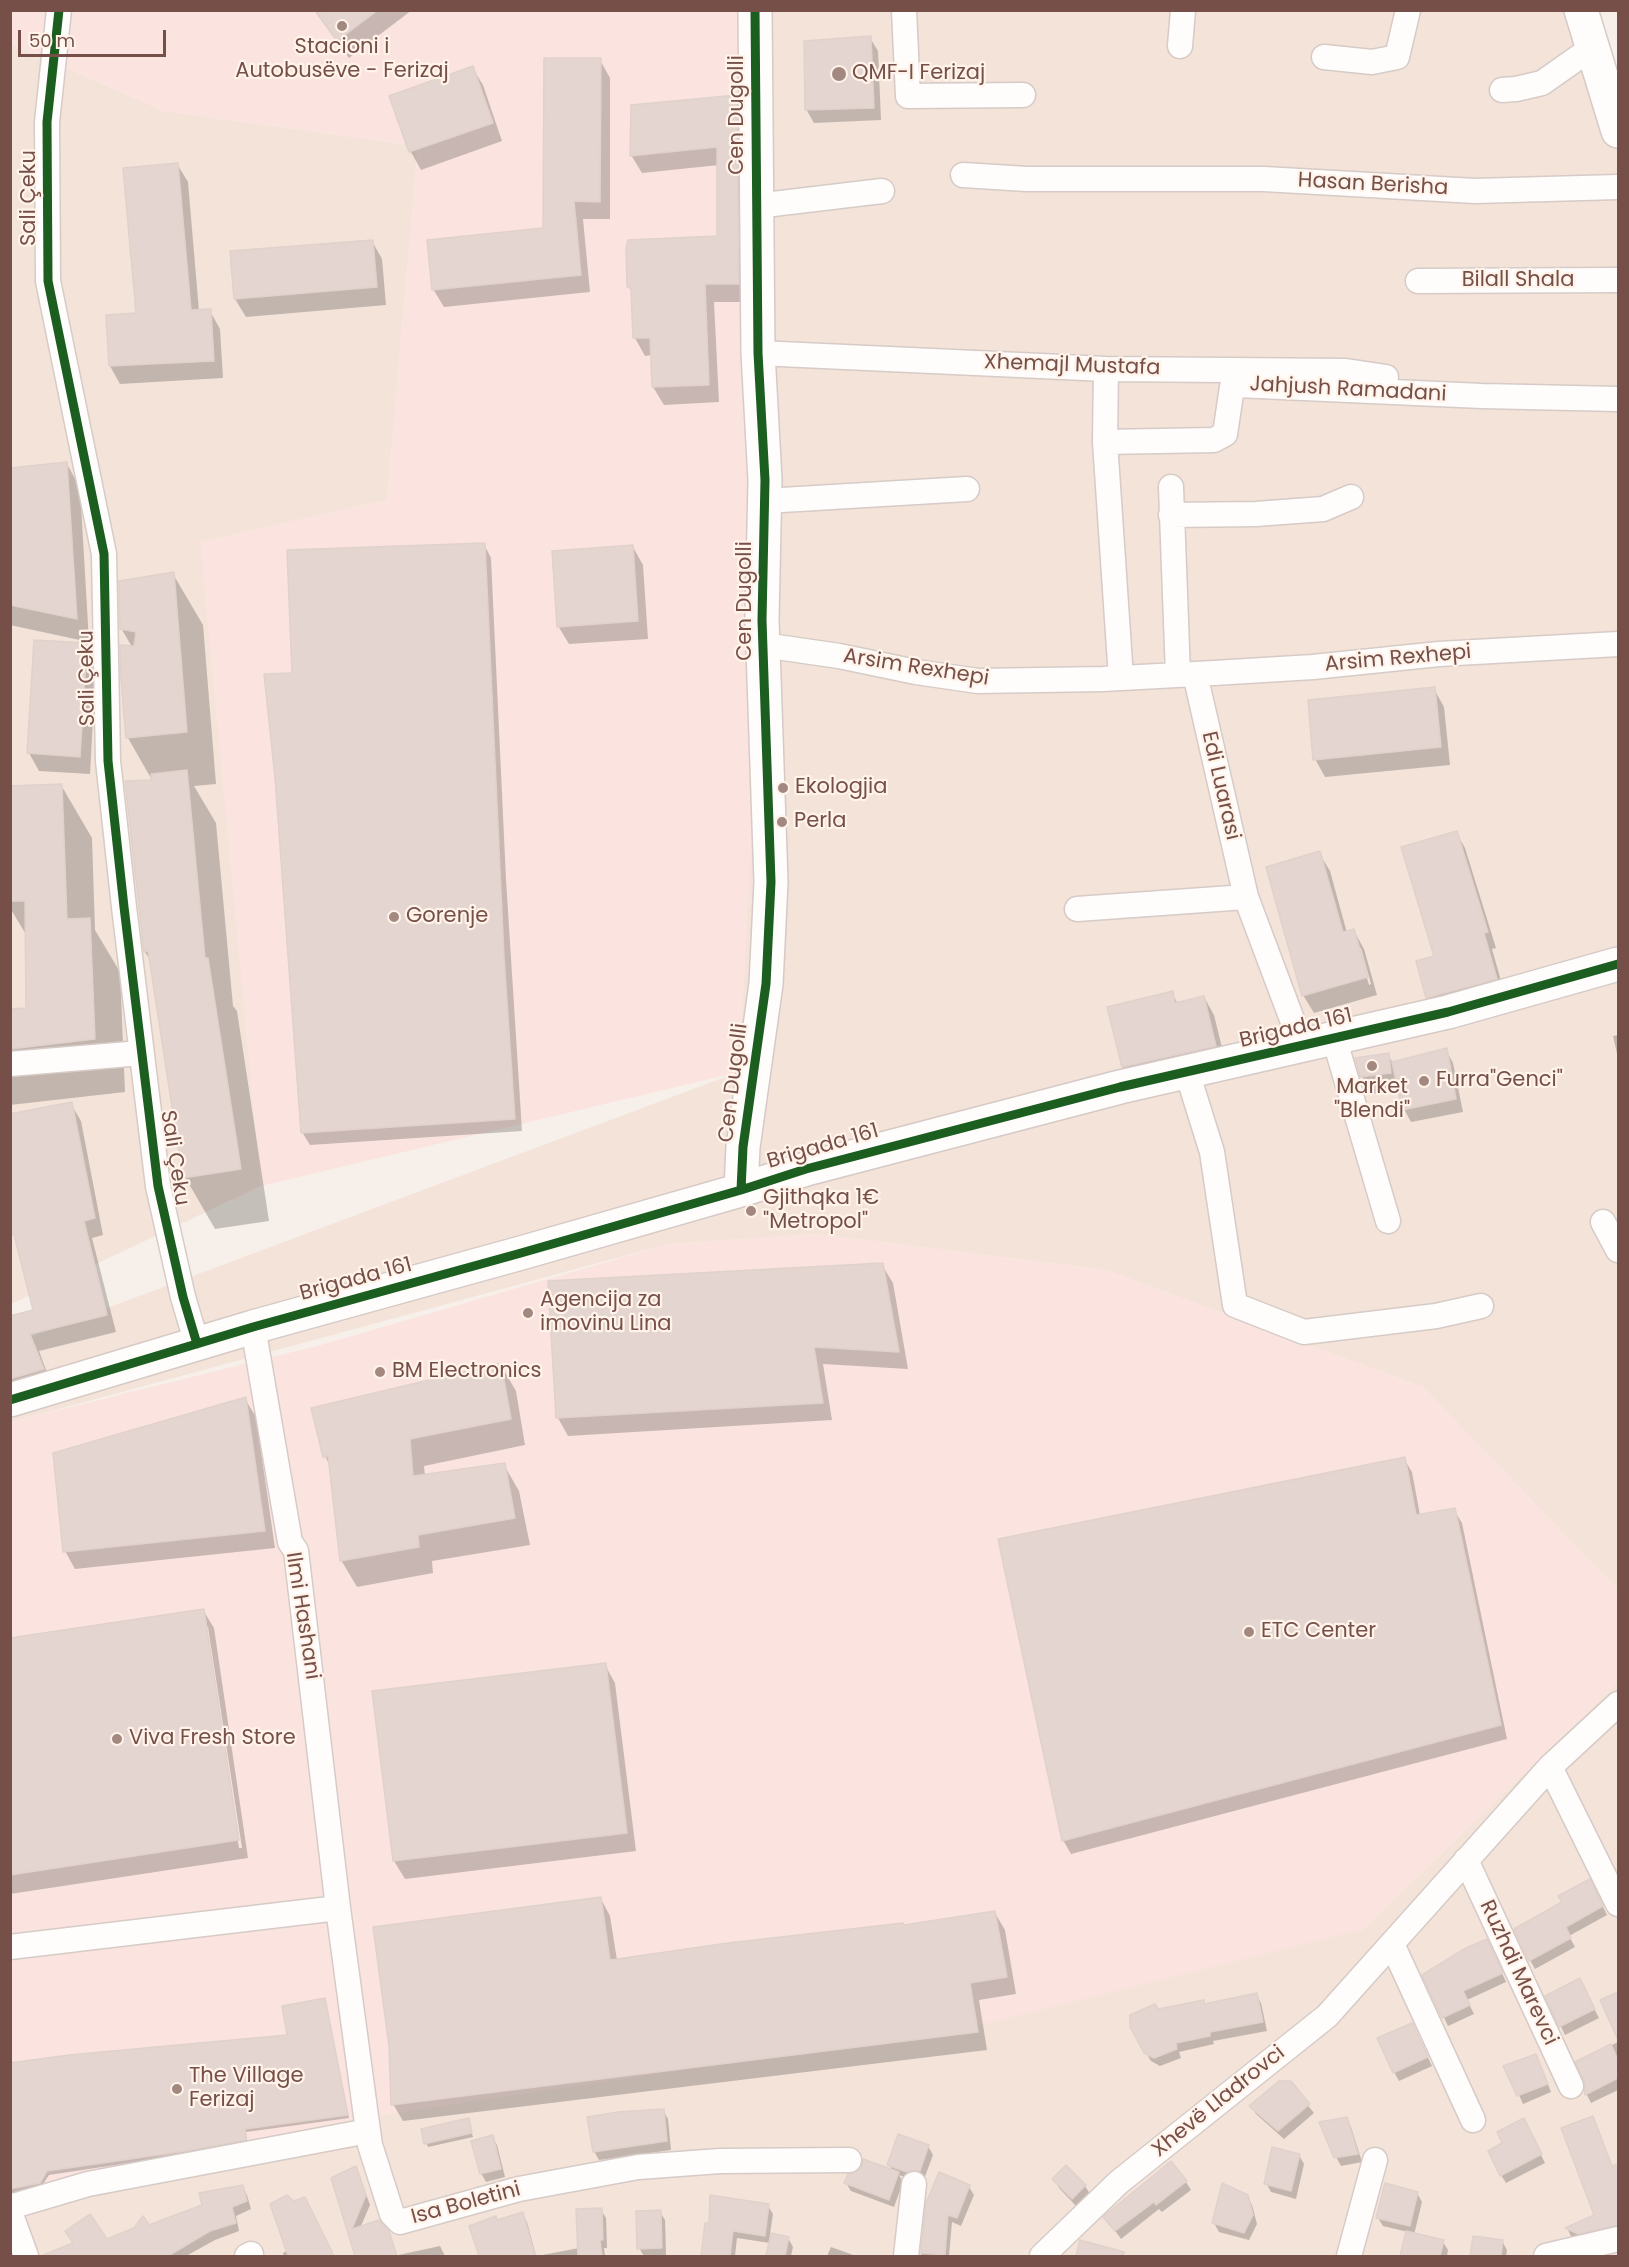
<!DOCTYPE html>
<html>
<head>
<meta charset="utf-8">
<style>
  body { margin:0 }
  #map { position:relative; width:1629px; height:2267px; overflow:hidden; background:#f7efe9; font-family:Poppins,sans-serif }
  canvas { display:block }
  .frame { position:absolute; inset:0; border:12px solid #765048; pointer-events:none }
  .scale { position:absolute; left:18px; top:30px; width:148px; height:27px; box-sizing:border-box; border:3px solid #765048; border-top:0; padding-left:8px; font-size:18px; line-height:21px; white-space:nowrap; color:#765048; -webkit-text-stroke:4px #fff3ea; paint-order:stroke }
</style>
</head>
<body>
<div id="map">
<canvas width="1629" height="2267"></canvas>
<div class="frame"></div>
<div class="scale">50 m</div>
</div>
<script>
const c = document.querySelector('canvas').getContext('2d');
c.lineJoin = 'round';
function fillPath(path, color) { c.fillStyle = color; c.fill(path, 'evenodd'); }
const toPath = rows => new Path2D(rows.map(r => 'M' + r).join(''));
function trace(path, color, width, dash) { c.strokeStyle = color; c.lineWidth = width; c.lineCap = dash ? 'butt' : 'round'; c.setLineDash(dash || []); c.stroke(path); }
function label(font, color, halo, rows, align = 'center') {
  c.font = font + ' Poppins,sans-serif'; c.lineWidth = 4.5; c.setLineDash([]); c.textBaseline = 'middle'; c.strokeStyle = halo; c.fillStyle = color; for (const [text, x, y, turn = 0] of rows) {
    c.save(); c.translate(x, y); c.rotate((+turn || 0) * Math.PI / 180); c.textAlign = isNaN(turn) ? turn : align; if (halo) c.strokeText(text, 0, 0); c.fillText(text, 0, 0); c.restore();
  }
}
fillPath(toPath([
  [756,11,1584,11,1618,101,1618,1590,1423,1387,1106,1270,817,1234,668,1244,11,1422,11,1344,739,1072],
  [10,43,164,111,418,146,387,500,201,542,261,1186,11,1304],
  [1618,1682,1618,2256,11,2256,10,2197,388,2114,1364,1929]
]), '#f3e3d9');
fillPath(toPath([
  [11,10,756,11,758,724,739,1072,261,1186,200,542,387,500,418,146,164,111,11,43],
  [817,1234,1106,1270,1423,1387,1618,1590,1618,1682,1364,1929,972,2027,388,2114,11,2197,10,1422,321,1345,668,1244]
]), '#fbe4df');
fillPath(toPath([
  [314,10,412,10,349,58],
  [870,38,878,51,881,120,814,123,806,109],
  [600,60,610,78,610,219,583,219,590,292,444,307,433,289,545,229],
  [472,67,483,85,502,141,421,170,411,152,391,96],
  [736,97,746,115,748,302,714,302,719,402,664,405,653,387,652,355,645,356,635,338,633,293,629,287,718,238,719,165,642,173,631,155],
  [177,164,188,182,199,311,210,311,220,329,223,378,120,384,110,366,107,316,138,315],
  [372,241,382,259,386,305,246,317,235,299],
  [67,464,80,488,89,642,10,625,10,470],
  [484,544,491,558,506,879,522,1131,310,1145,302,1132,293,674],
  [633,547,643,565,648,639,569,644,558,626],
  [173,574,203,625,216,784,194,786,216,823,233,1006,237,1011,269,1221,215,1229,185,1177,152,963,145,952,152,780,128,738,132,647,121,628],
  [86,644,96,662,90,774,39,771,29,753],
  [1434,689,1444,707,1450,765,1325,777,1315,759],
  [61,785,92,838,95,930,120,972,125,1092,10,1105,10,1010,28,1009,27,936,10,908,10,787],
  [1456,832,1465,848,1496,948,1492,949,1505,995,1437,1013,1428,997,1436,957],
  [1319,853,1330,871,1347,933,1354,931,1364,949,1377,995,1314,1013,1303,995],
  [1358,948,1361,948,1371,984,1369,985],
  [1172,993,1178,1004,1204,997,1214,1015,1226,1064,1134,1085,1123,1067,1109,1008],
  [1618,1035,1618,1058,1613,1036],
  [1446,1050,1453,1063,1463,1112,1411,1122,1404,1109,1400,1090,1372,1094,1362,1076,1388,1055,1393,1063],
  [71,1104,81,1121,103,1235,92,1238,116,1332,39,1351,52,1386,10,1399,10,1317,35,1312,17,1241,13,1234],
  [882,1265,893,1283,908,1369,823,1364,832,1420,568,1436,558,1418],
  [501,1365,516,1391,525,1445,424,1466,425,1476,504,1465,519,1491,530,1545,432,1561,433,1573,357,1587,341,1560,330,1466,325,1456],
  [245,1399,256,1417,275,1548,75,1569,65,1551],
  [1404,1459,1412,1472,1420,1515,1454,1510,1462,1523,1507,1739,1071,1854,1063,1840],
  [203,1610,214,1628,248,1858,10,1894,10,1639],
  [205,1627,208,1627,242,1848,239,1848],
  [605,1665,615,1683,636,1851,405,1879,394,1861],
  [1594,1889,1607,1915,1569,1936,1575,1947,1535,1969,1530,1960],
  [601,1899,610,1916,617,1960,904,1927,995,1913,1005,1930,1016,1994,979,2000,987,2050,403,2121,393,2104],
  [1491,1949,1506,1982,1467,2000,1474,2014,1448,2026,1424,1975],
  [1584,1989,1599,2018,1565,2035,1547,1997],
  [1618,1993,1618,2037,1602,2001],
  [1256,1994,1261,2003,1267,2031,1213,2041,1214,2044,1179,2052,1181,2058,1160,2066,1151,2061,1131,2027,1157,2011,1203,2001,1205,2005],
  [326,2003,349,2118,246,2132,247,2143,189,2154,49,2175,41,2187,10,2193,10,2065,289,2037],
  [1412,2025,1432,2066,1399,2081,1394,2072],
  [1618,2042,1618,2090,1591,2103,1587,2095,1586,2080,1577,2062],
  [1540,2064,1551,2092,1523,2104,1519,2095],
  [1290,2083,1314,2113,1284,2139,1256,2114,1251,2106],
  [663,2110,668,2119,671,2150,599,2160,594,2151],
  [1346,2119,1351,2127,1362,2162,1341,2166,1336,2157],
  [468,2120,473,2137,428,2147,422,2131],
  [1528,2129,1545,2163,1506,2183,1501,2175,1504,2144],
  [492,2137,497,2145,505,2177,486,2182,481,2173],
  [928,2146,933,2155,924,2179,913,2180,899,2175,903,2182,894,2207,851,2191,846,2183,893,2172,889,2164],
  [1299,2155,1304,2164,1296,2199,1271,2192,1266,2183],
  [1618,2166,1618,2233,1584,2242,1571,2236,1567,2228,1595,2216,1612,2167],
  [356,2168,370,2205,360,2228,380,2231,377,2256,357,2256,333,2178],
  [1054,2179,1085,2186,1090,2194,1077,2207,1059,2188],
  [1186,2182,1191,2190,1162,2212,1159,2209,1121,2239,1105,2217],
  [242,2186,247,2195,251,2209,236,2216,239,2231,215,2240,186,2256,43,2256,75,2244,106,2241,148,2227,204,2205],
  [969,2187,974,2195,961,2226,952,2222,949,2256,921,2256,928,2204],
  [1417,2193,1422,2202,1414,2235,1443,2242,1448,2250,1447,2256,1402,2256,1408,2232,1383,2226,1378,2218],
  [1247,2196,1252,2205,1257,2224,1249,2240,1219,2232,1214,2223],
  [294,2203,310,2207,333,2256,284,2256,283,2253,288,2250],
  [768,2206,773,2214,770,2234,788,2238,793,2247,791,2256,767,2256,770,2243,737,2238,735,2256,703,2256,706,2224],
  [601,2210,606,2218,607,2248,604,2248,605,2256,537,2256,579,2248],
  [660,2212,665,2220,666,2256,644,2256,639,2248],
  [522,2214,527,2222,536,2256,481,2256,471,2227],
  [1474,2238,1502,2241,1507,2250,1506,2256,1472,2256],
  [1081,2242,1112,2250,1115,2256,1077,2256],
  [440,2246,445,2256,394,2256],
  [831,2247,856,2256,827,2256]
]), '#0003');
const building = toPath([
  [315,10,378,10,337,41,315,10],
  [871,36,874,108,805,110,804,41,871,36],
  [544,58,601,58,600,202,574,201,581,275,432,290,427,240,543,228,544,58],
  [473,66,493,123,409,152,389,96,473,66],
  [737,95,739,284,705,284,709,385,652,387,650,338,633,338,631,288,627,287,626,248,628,240,717,236,717,147,630,156,631,105,737,95],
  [178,163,191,310,211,309,214,361,109,366,106,315,136,313,123,168,178,163],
  [373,240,377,287,234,299,230,251,373,240],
  [67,462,77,619,10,605,10,468,67,462],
  [485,543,504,957,515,1119,301,1133,275,778,264,674,292,673,287,550,485,543],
  [633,545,638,621,557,627,552,551,633,545],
  [174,572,187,732,126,738,121,679,120,645,134,646,136,632,120,629,119,581,174,572],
  [34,640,87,643,80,757,27,753,34,640],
  [1435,687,1441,747,1313,760,1308,700,1435,687],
  [187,770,205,958,208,958,241,1169,183,1178,148,951,144,952,125,781,151,780,151,774,187,770],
  [62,784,67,919,90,918,95,1039,10,1049,10,1009,26,1008,25,901,10,901,10,786,62,784],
  [1457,831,1488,932,1484,933,1497,979,1426,998,1416,961,1434,956,1401,847,1457,831],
  [1320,851,1343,932,1354,929,1368,977,1302,996,1266,867,1320,851],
  [1173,991,1175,1003,1204,996,1216,1046,1122,1067,1107,1007,1173,991],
  [1447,1048,1456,1099,1402,1110,1392,1062,1447,1048],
  [1389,1053,1391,1073,1360,1077,1355,1058,1389,1053],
  [72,1102,95,1218,84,1221,107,1315,30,1334,44,1369,10,1379,10,1316,33,1310,14,1234,10,1235,10,1114,72,1102],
  [883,1263,899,1352,814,1347,823,1403,556,1418,548,1281,883,1263],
  [501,1363,511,1419,410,1439,413,1476,505,1463,515,1518,418,1535,419,1547,340,1561,328,1456,323,1457,311,1408,501,1363],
  [246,1397,265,1531,63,1552,53,1453,246,1397],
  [1405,1457,1416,1515,1455,1508,1501,1725,1062,1841,998,1539,1405,1457],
  [204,1609,239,1840,10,1875,10,1638,204,1609],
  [606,1663,627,1833,393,1861,372,1691,606,1663],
  [1590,1879,1603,1906,1566,1927,1571,1938,1529,1961,1514,1929,1562,1902,1558,1896,1590,1879],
  [601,1897,610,1960,728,1943,903,1923,904,1925,995,1911,1007,1977,970,1983,978,2032,391,2105,389,2046,373,1927,601,1897],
  [1487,1939,1503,1973,1463,1991,1470,2005,1442,2018,1422,1975,1466,1948,1487,1939],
  [1580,1978,1595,2009,1559,2027,1545,1996,1580,1978],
  [1618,1992,1618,2040,1600,2000,1618,1992],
  [1257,1993,1263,2022,1210,2032,1210,2036,1176,2043,1177,2049,1154,2058,1144,2053,1130,2027,1130,2015,1155,2004,1158,2009,1204,2000,1204,2004,1257,1993],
  [325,1998,348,2115,245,2129,246,2140,186,2151,47,2171,40,2183,10,2189,10,2063,69,2055,287,2035,282,2006,325,1998],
  [1412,2023,1428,2057,1393,2073,1377,2038,1412,2023],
  [1611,2044,1618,2060,1618,2078,1585,2095,1584,2081,1575,2062,1611,2044],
  [1536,2054,1548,2084,1517,2096,1503,2066,1536,2054],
  [1279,2081,1291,2081,1310,2104,1278,2131,1249,2106,1279,2081],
  [664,2109,667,2141,593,2152,587,2117,618,2112,664,2109],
  [1593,2116,1612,2166,1618,2164,1618,2225,1578,2234,1565,2228,1594,2215,1561,2128,1593,2116],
  [1347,2117,1358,2154,1334,2158,1319,2122,1347,2117],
  [469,2118,472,2133,424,2144,421,2129,469,2118],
  [1524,2118,1542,2154,1500,2176,1488,2151,1502,2143,1497,2132,1524,2118],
  [898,2134,929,2145,920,2171,907,2172,887,2165,898,2134],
  [493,2135,501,2169,480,2174,471,2141,493,2135],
  [1272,2147,1300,2154,1291,2191,1264,2184,1272,2147],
  [863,2159,899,2172,889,2200,844,2183,848,2174,856,2173,861,2168,863,2159],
  [1171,2161,1187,2181,1156,2205,1154,2202,1115,2231,1103,2217,1171,2161],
  [1066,2165,1086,2185,1072,2199,1052,2179,1066,2165],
  [356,2166,366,2195,352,2229,379,2220,389,2231,397,2256,355,2256,331,2178,356,2166],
  [939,2172,970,2185,957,2218,948,2215,945,2255,921,2253,926,2203,939,2172],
  [1222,2183,1248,2195,1253,2215,1244,2233,1212,2223,1222,2183],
  [1385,2183,1418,2192,1410,2226,1376,2218,1385,2183],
  [243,2185,247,2201,232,2207,236,2223,210,2231,168,2256,41,2256,73,2243,65,2231,90,2214,107,2239,134,2228,143,2216,149,2225,202,2205,199,2193,243,2185],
  [287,2195,294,2201,305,2197,334,2256,288,2256,270,2204,287,2195],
  [710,2195,769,2204,765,2236,733,2231,730,2256,701,2256,705,2223,709,2223,710,2195],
  [602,2208,603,2240,600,2240,602,2256,578,2256,576,2209,602,2208],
  [661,2210,662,2248,637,2249,636,2211,661,2210],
  [523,2212,535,2256,479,2256,469,2226,496,2216,497,2220,523,2212],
  [1406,2231,1444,2240,1440,2256,1400,2256,1406,2231],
  [771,2233,789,2237,785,2256,766,2256,771,2233],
  [1473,2236,1503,2240,1501,2256,1470,2256,1473,2236],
  [1080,2240,1124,2252,1123,2256,1076,2256,1080,2240]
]);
fillPath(building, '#e4d5d0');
trace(building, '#e0d1cb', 1.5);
const street = toPath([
  [59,10,47,122,48,281,104,554,108,761,124,907,158,1186,183,1297,197,1344],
  [904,10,908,96,1023,95],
  [1180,46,1183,10],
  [1324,57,1372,62,1397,57,1408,10],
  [1502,90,1516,89,1542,83,1593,47],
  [963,175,1027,179,1264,179,1475,191,1618,187],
  [756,206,882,191],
  [1418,281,1618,280],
  [758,353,1106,369,1346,371,1386,377],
  [1105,442,1106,369],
  [1171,487,1178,675],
  [765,501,967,489],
  [1171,515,1256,514,1323,509,1351,497],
  [763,645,839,656,916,672,978,681,1103,679,1214,673,1313,667,1439,654,1618,644],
  [1195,674,1246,897],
  [1121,678,1105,442,1214,440,1225,434,1232,387,1237,385,1482,396,1618,399],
  [1077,909,1246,897,1302,1046],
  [1334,1038,1388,1221],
  [10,1064,141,1053],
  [1187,1072,1212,1152,1235,1305,1304,1332,1436,1316,1481,1306],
  [1603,1222,1618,1250],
  [253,1327,290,1542,296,1551,338,1908,368,2131],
  [1550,1767,1618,1904],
  [1466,1860,1571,2086],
  [1392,1944,1473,2120],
  [10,1947,338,1908],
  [10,2207,88,2184,368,2131,370,2145,392,2214,400,2222,519,2189,638,2167,720,2161,849,2160],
  [10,2212,26,2256],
  [247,2256,251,2254],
  [906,2256,914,2184],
  [1042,2256,1119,2182,1327,2016,1550,1767,1618,1704],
  [1349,2256,1375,2160],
  [1546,2256,1618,2239]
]);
const secondary = toPath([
  [1581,10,1618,131],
  [741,1190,743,1147,766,984,771,882,762,620,765,480,758,353,755,10],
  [10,1400,253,1327,521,1253,741,1190,806,1169,1120,1087,1448,1012,1618,964]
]);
trace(street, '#d6cbc6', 27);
trace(secondary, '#d6cac6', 36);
trace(street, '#fefdfc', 24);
trace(secondary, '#fefdfc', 33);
trace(toPath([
  [59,10,47,122,48,281,104,554,108,761,124,907,158,1186,183,1297,197,1344],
  [741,1190,743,1147,766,984,771,882,762,620,765,480,758,353,755,10],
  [10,1400,253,1327,521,1253,741,1190,806,1169,1120,1087,1448,1012,1618,964]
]), '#1b5e20', 9);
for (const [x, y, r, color] of [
  [342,26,6,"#a38880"],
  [839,74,8,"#a38880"],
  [783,788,6,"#a38880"],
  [782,822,6,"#a38880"],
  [394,917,6,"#a38880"],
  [1372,1066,6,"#a38880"],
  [1424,1081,6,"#a38880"],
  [751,1211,6,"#a38880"],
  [528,1313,6,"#a38880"],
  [380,1372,6,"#a38880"],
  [1249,1632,6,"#a38880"],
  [117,1739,6,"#a38880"],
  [177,2089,6,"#a38880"]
]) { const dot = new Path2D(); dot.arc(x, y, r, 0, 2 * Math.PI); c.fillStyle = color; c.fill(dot); trace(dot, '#fff3ea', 2); }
label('21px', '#765048', '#fff3ea', [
  ["Stacioni i",342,48,"center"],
  ["Autobusëve - Ferizaj",342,72,"center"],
  ["QMF-I Ferizaj",852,74],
  ["Ekologjia",795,788],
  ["Perla",794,822],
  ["Gorenje",406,917],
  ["Furra\"Genci\"",1436,1081],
  ["Market",1372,1088,"center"],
  ["\"Blendi\"",1372,1112,"center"],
  ["Gjithqka 1€",763,1199],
  ["\"Metropol\"",763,1223],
  ["Agencija za",540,1301],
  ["imovinu Lina",540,1325],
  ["BM Electronics",392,1372],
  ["ETC Center",1261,1632],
  ["Viva Fresh Store",129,1739],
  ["The Village",189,2077],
  ["Ferizaj",189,2101]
], 'left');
label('21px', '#765048', '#fff3ea', [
  ["Cen Dugolli",738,115,-90],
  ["Hasan Berisha",1373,185,3],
  ["Sali Çeku",30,198,-90],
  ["Bilall Shala",1518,281],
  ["Xhemajl Mustafa",1072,366,2],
  ["Jahjush Ramadani",1348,390,3],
  ["Cen Dugolli",746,601,-90],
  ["Arsim Rexhepi",1398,659,-5],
  ["Arsim Rexhepi",916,668,9],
  ["Sali Çeku",88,678,-91],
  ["Edi Luarasi",1220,786,77],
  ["Brigada 161",1296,1029,-13],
  ["Cen Dugolli",734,1083,-83],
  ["Brigada 161",823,1147,-16],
  ["Sali Çeku",174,1158,81],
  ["Brigada 161",356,1280,-15],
  ["Ilmi Hashani",302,1616,81],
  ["Ruzhdi Marevci",1518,1973,65],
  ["Xhevë Lladrovci",1219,2102,-39],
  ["Isa Boletini",466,2204,-15]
]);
</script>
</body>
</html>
